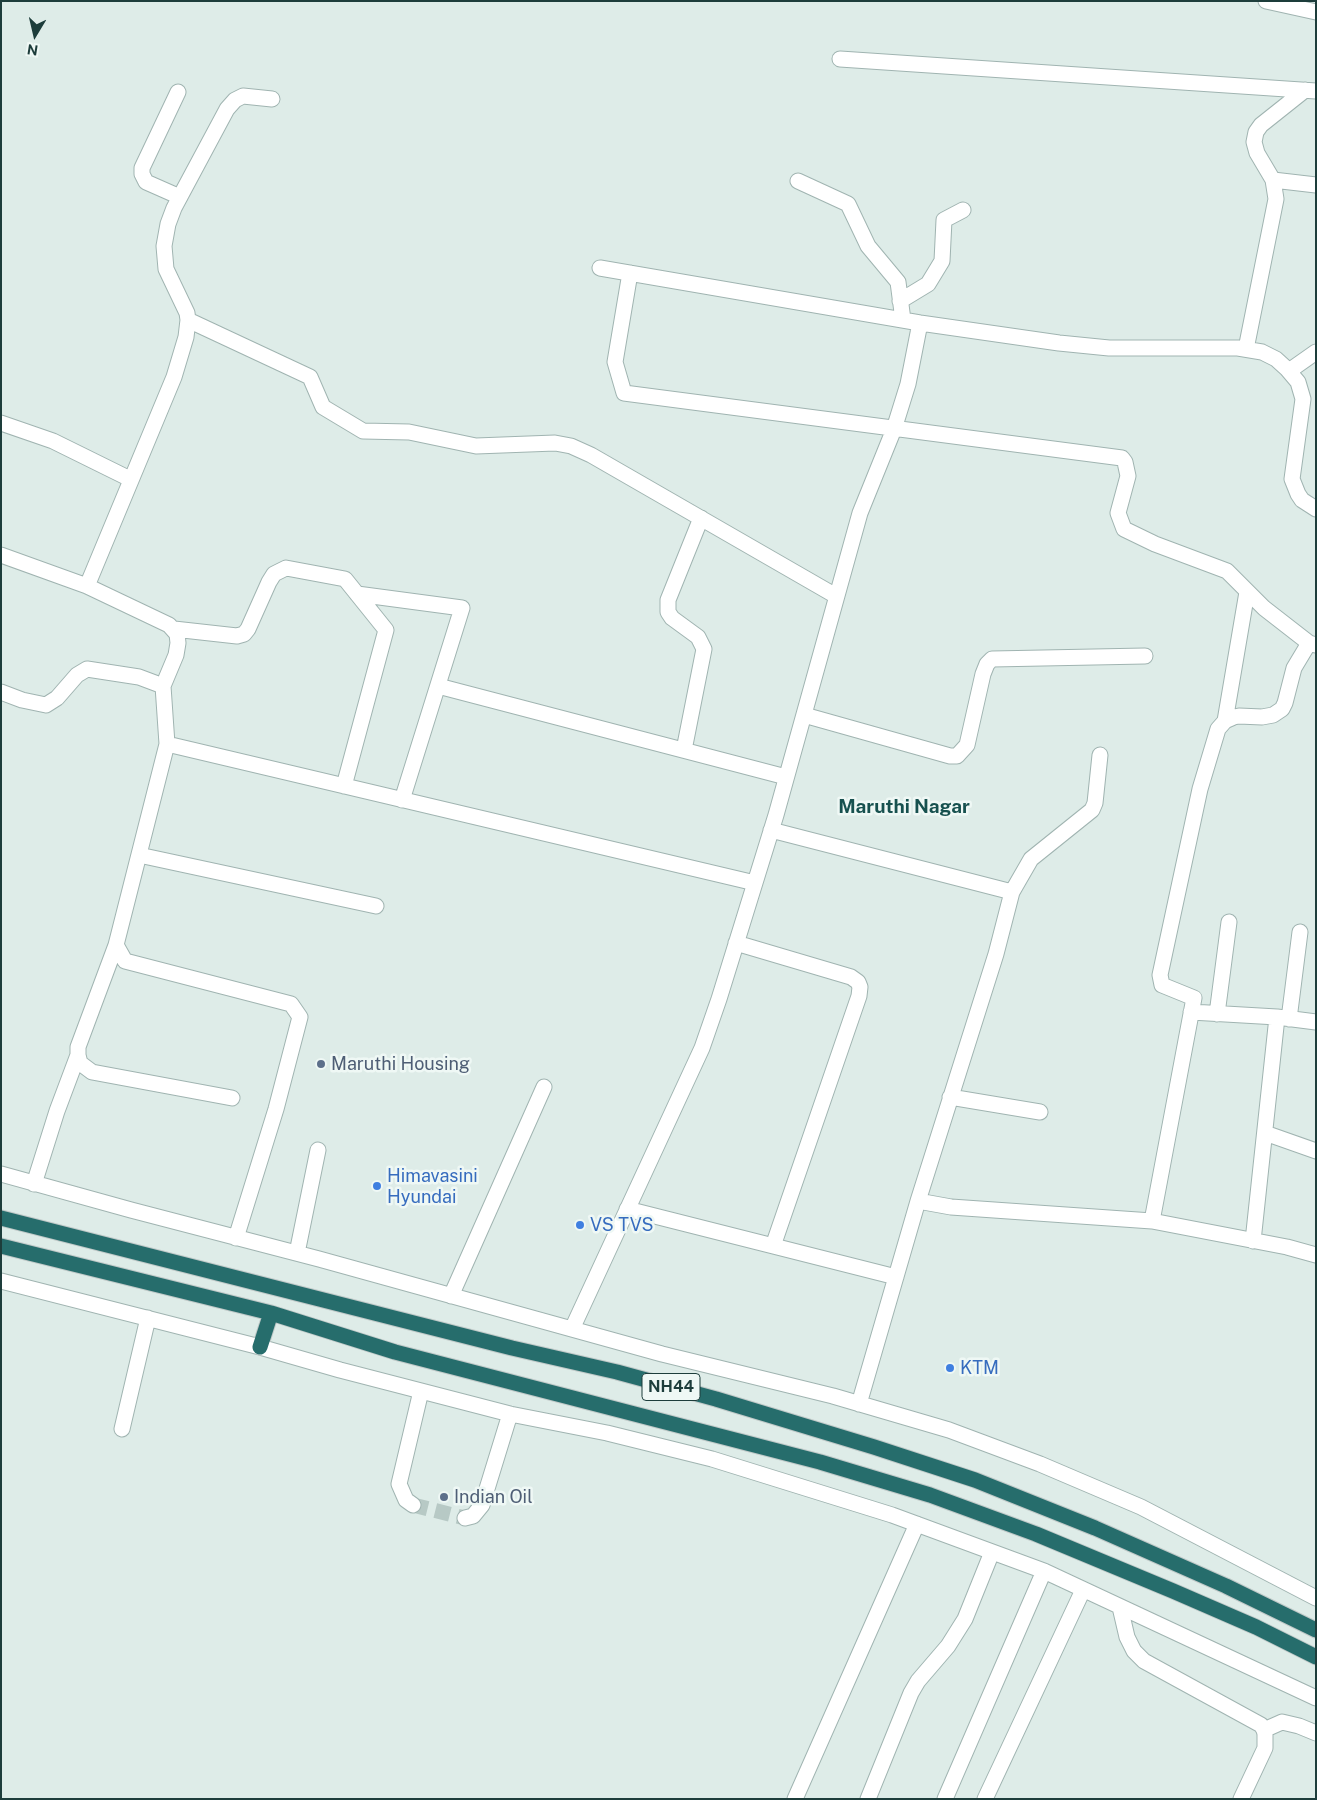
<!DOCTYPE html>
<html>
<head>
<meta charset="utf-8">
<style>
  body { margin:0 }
  #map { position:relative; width:1317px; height:1800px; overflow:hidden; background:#deece8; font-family:"Public Sans",sans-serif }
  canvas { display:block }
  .frame { position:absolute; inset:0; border:2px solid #1d3d3b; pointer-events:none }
  .north { position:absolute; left:10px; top:10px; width:50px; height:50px; -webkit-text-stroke:4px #eff8f5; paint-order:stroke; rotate:189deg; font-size:14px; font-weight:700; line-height:20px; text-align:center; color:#1d3d3b }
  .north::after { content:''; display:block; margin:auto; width:18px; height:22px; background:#1d3d3b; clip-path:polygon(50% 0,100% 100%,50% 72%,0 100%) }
</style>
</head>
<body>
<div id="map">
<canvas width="1317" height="1800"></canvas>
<div class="frame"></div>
<div class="north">N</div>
</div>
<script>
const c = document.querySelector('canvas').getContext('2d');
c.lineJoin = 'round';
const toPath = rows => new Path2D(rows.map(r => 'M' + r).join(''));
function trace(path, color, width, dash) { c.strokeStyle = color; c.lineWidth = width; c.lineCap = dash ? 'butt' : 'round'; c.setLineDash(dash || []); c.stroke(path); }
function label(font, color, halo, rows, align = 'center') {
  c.font = font + ' "Public Sans",sans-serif'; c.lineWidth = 5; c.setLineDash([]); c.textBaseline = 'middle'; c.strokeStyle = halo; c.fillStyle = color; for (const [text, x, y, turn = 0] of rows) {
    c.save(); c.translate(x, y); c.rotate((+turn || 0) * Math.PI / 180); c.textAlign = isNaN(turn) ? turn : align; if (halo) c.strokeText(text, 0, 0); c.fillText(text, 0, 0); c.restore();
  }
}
trace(toPath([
  [413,1505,465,1518]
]), '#b7c9c5', 15, [15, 8]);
const minor = toPath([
  [1266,1,1316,12],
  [840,59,1316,91],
  [178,92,142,168,142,174,146,182,180,197],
  [1273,180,1316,185],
  [798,181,848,204,868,246,898,282,903,320],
  [600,268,920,323,1059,343,1109,348,1238,348,1262,352,1276,359,1287,369,1298,382,1303,399,1292,479,1298,494,1302,500,1316,509],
  [630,273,615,362,624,393,1122,458,1125,462,1128,476,1118,513,1124,529,1155,544,1227,571,1264,608,1309,643,1316,645],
  [900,301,928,284,942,261,944,220,963,210],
  [188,320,310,377,323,407,363,431,409,432,476,446,555,443,571,446,591,455,836,596],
  [1246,349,1276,199,1273,180,1257,153,1254,142,1256,132,1261,125,1305,90],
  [1289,371,1316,352],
  [1,423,53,441,130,479],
  [1,555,87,586,169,625,177,634,178,643,176,655,163,686],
  [87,586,174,377,186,337,188,320,187,313,166,269,164,246,168,224,174,208,227,109,235,100,243,96,272,99],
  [357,594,462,608,402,800],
  [174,629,237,636,244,634,248,629,269,582,274,574,286,568,345,579,386,630,344,786],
  [438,686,786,777],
  [1,692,22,700,46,705,57,698,77,675,87,669,139,677,163,686,167,744,116,945,125,961,291,1004,300,1017,276,1109,236,1238],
  [804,715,950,756,957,756,967,745,983,674,987,664,992,659,1145,656],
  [1225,721,1247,592],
  [167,744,755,883],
  [684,750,704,649,698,637,672,618,668,612,668,600,701,518],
  [771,830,1012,892],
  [139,855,376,906],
  [736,943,851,977,858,982,860,987,859,996,773,1246],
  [116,945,78,1047,78,1055,80,1063,92,1072,232,1098],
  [1191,1012,1277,1017,1316,1022],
  [1217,1014,1229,922],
  [1289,1019,1300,932],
  [950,1097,1040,1112],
  [1265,1133,1316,1151],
  [1,1174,131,1210,319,1259,662,1354,833,1396,949,1430,1040,1464,1141,1507,1316,1598],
  [34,1184,57,1111,78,1055],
  [918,1201,951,1207,1152,1221,1287,1247,1316,1255],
  [627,1209,896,1277],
  [1152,1221,1194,998,1162,985,1160,975,1200,789,1218,729,1225,721,1234,717,1239,716,1262,717,1273,715,1282,709,1285,703,1294,668,1309,643],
  [1253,1241,1277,1017],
  [297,1253,318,1150],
  [1,1281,260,1347,340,1370,510,1414,607,1433,712,1459,892,1515,1044,1571,1316,1698],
  [451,1296,544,1087],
  [572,1329,702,1048,719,999,776,815,860,513,894,429,908,384,920,323],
  [859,1404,918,1201,996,954,1012,892,1031,859,1092,810,1095,803,1100,755],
  [122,1429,148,1318],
  [413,1505,406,1500,399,1484,421,1391],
  [465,1518,473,1516,482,1505,510,1414],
  [1120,1607,1127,1637,1134,1651,1144,1661,1261,1725,1264,1730,1265,1734,1265,1748,1241,1799],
  [1264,1730,1282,1722,1299,1726,1316,1733],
  [795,1799,917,1524],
  [868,1799,911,1693,918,1681,948,1646,965,1619,992,1552],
  [945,1799,1044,1571],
  [985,1799,1083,1590]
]);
const highway = toPath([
  [1,1218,512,1348,617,1372,716,1399,874,1447,975,1480,1095,1528,1226,1586,1316,1630],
  [1,1246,271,1313,395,1352,820,1462,930,1495,1036,1534,1173,1591,1256,1627,1316,1657],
  [260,1347,271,1313]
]);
trace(minor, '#a0b4b1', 17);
trace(highway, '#c0c9c8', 17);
trace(minor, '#fff', 15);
trace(highway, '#266d6c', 15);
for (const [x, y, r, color] of [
  [321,1064,5,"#5c6f8a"],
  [377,1186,5,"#3f7fe0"],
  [580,1225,5,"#3f7fe0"],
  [950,1368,5,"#3f7fe0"],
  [444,1497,5,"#5c6f8a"]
]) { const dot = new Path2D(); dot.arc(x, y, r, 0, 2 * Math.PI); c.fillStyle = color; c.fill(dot); trace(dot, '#eff8f5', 2); }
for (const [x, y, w] of [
  [671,1387,58]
]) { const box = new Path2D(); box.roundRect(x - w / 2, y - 13.5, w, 27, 4); c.fillStyle = '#eff8f5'; c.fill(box); trace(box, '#1d3d3b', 1); }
label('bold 16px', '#1d3d3b', null, [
  ["NH44",671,1387]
]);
label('18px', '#4e5e75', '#eff8f5', [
  ["Maruthi Housing",331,1064],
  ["Indian Oil",454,1497]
], 'left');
label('18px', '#366cbe', '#eff8f5', [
  ["Himavasini",387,1176],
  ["Hyundai",387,1197],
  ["VS TVS",590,1225],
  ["KTM",960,1368]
], 'left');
label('bold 19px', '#17514f', '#eff8f5', [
  ["Maruthi Nagar",904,807]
]);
</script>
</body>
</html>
